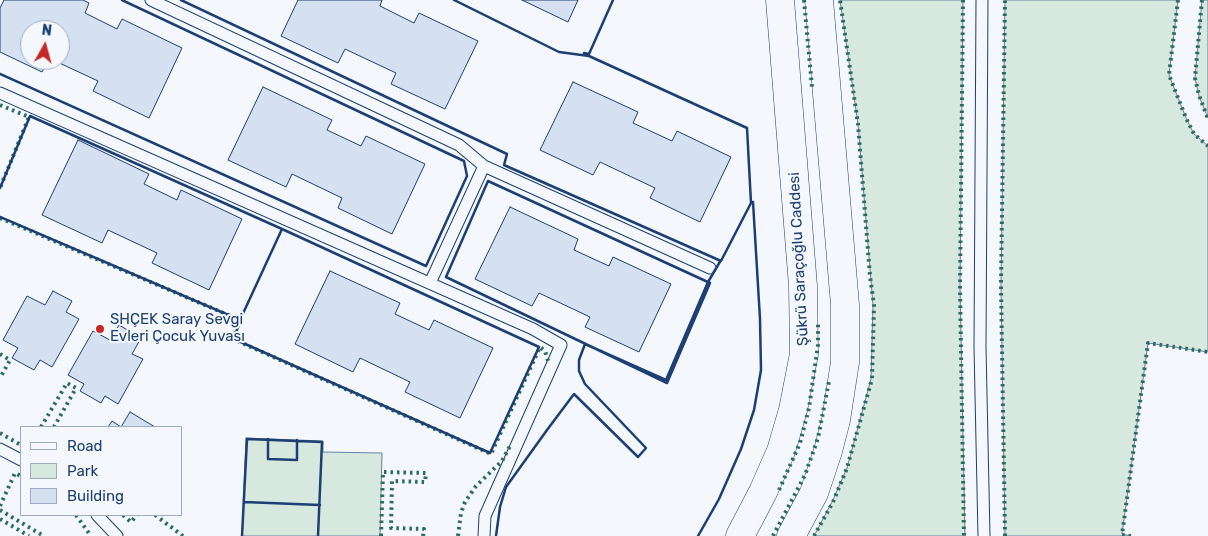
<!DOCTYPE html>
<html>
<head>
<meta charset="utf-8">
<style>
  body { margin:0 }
  #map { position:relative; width:1208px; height:536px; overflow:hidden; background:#f4f7fb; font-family:Rubik,sans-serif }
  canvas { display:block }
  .legend { position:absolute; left:20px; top:426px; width:162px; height:90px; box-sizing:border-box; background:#f4f7fb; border:1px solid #9eadc5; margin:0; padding:6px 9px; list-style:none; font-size:15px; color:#1d3f73 }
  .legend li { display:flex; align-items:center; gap:10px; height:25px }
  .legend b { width:25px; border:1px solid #9eadc5 }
  .north { position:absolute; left:20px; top:20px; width:50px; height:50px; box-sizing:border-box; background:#f4f7fb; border:1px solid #9eadc5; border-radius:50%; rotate:7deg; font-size:14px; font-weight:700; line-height:20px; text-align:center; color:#1d3f73 }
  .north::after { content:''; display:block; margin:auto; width:18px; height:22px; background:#c62828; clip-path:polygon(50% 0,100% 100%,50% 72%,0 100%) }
</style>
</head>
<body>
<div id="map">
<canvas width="1208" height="536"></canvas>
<ul class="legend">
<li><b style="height:6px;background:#f4f7fb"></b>Road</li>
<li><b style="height:14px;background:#d7e8df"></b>Park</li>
<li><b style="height:14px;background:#d5e0f0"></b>Building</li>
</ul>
<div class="north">N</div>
</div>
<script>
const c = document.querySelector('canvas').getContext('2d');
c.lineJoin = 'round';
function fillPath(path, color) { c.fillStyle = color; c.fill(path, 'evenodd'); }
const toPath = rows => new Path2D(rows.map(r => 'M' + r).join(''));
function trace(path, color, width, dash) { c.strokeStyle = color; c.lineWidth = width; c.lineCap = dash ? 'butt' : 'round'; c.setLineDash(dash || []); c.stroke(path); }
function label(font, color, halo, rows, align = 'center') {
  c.font = font + ' Rubik,sans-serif'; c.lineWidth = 4; c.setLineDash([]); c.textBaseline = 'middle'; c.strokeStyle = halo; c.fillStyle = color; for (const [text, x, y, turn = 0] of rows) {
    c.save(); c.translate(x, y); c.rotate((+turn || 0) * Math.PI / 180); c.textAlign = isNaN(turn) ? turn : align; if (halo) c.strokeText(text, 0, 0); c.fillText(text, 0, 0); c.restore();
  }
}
const green = toPath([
  [840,0,963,0,960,287,965,536,814,536,832,502,847,468,871,379,873,305,858,124,840,0],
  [1005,0,1178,0,1169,75,1186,118,1194,134,1208,146,1208,352,1148,343,1122,534,1131,536,1005,536,1001,285,1005,0],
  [1202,0,1208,0,1208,118,1199,96,1195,78,1202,0],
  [246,438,323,441,323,452,382,453,380,536,242,536,246,438]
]);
fillPath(green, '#d7e8df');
trace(green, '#687fa3', 1);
const building = toPath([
  [4,0,83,0,89,3,85,13,117,29,122,19,182,48,149,118,93,91,98,81,53,60,60,60,60,30,30,30,30,60,48,60,42,72,0,52,0,8,4,0],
  [298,0,382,0,380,6,414,23,419,13,478,41,445,109,391,84,396,73,345,49,338,63,281,36,298,0],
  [522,0,578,0,568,22,522,0],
  [573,82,638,112,633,123,672,141,677,131,731,157,700,222,650,198,655,188,600,162,593,175,540,150,573,82],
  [263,87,332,120,327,130,361,146,366,136,425,164,392,234,338,208,342,198,292,174,286,187,228,160,263,87],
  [78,140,149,174,144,184,177,200,181,190,242,219,209,290,152,263,157,253,108,230,102,243,42,215,78,140],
  [510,207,578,239,574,250,609,266,613,257,671,284,639,352,585,327,590,317,539,293,532,306,475,279,510,207],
  [330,271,400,303,395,314,429,330,434,320,493,348,460,418,405,392,410,382,360,358,353,372,295,344,330,271],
  [53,291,72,301,66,312,79,319,52,367,40,360,34,370,12,358,18,348,3,340,27,296,45,305,53,291],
  [119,325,141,338,132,354,143,359,118,404,105,396,101,403,80,391,84,384,68,375,93,331,110,340,119,325],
  [130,412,155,427,108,427,112,421,121,427,130,412]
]);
fillPath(building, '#d5e0f0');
trace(building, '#1d3f73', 1);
const lane = toPath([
  [151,0,459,145,484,166,710,268],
  [982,0,980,347,984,536],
  [0,93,533,329,561,345,485,516,484,536],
  [430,283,484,166],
  [0,449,21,460],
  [97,515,117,536]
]);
const secondary = toPath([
  [740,536,763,492,781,451,793,410,804,354,803,286,780,0],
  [791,536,814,493,828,451,836,420,845,362,845,305,819,0]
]);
trace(lane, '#1d3f73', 13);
trace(secondary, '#1d3f73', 29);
trace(lane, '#f4f7fb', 11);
trace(secondary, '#f4f7fb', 28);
trace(toPath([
  [804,0,812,87],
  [963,0,960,287,964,536],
  [1178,0,1169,75,1186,118,1194,134,1208,146],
  [1202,0,1195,78,1199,95,1208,119],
  [0,105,29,117,0,188],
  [0,218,240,320,233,339,491,454,540,347,545,351,549,364],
  [0,354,10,360,0,378],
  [41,427,67,383,76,388,54,427],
  [0,433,21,445],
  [779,490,800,443,809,408,818,345,818,324],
  [0,506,15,473,21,476],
  [0,510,42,535,41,536],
  [76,515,91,536],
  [123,515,131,522,137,515],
  [155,515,183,536],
  [0,519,29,536],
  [381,536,383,472,426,473,425,482,392,481,391,528,424,529,423,536],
  [458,536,461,513,465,502,476,486,502,461,511,444],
  [773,536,805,475,818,438,829,381],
  [814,536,833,502,847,468,872,379,874,305,870,276,858,124,840,0],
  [1005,536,1001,285,1005,0],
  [1131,536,1122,535,1148,343,1208,352]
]), '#2c6c60', 4, [2.5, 4]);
trace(toPath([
  [181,0,507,154,504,165,721,261,751,203,747,128,589,56,559,52,454,0],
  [584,53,589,54,613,0],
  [0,74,426,266,467,176,464,161,122,0],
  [488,181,710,283,667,383,446,277,488,181],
  [0,188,30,116,282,229],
  [0,217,240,320],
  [282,229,539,347,490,453,234,339,240,320,282,229],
  [268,439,268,459,297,460,297,440],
  [244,502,320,505],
  [242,536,247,439,322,442,318,536],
  [496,536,500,507,506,487,547,430,574,394,638,457,646,448,585,384,579,371,579,360,585,344,666,380,708,282,721,260],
  [698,536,719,499,741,449,754,410,761,370,760,319,753,202]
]), '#1d3f73', 2.5);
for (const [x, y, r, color] of [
  [100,329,5,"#c62828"]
]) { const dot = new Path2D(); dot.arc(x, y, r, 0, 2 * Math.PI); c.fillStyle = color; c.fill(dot); trace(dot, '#f4f7fb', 2); }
label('15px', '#1d3f73', '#f4f7fb', [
  ["Şükrü Saraçoğlu Caddesi",799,259,-93]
]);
label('15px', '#1d3f73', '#f4f7fb', [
  ["SHÇEK Saray Sevgi",110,320],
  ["Evleri Çocuk Yuvası",110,337]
], 'left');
</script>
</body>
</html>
